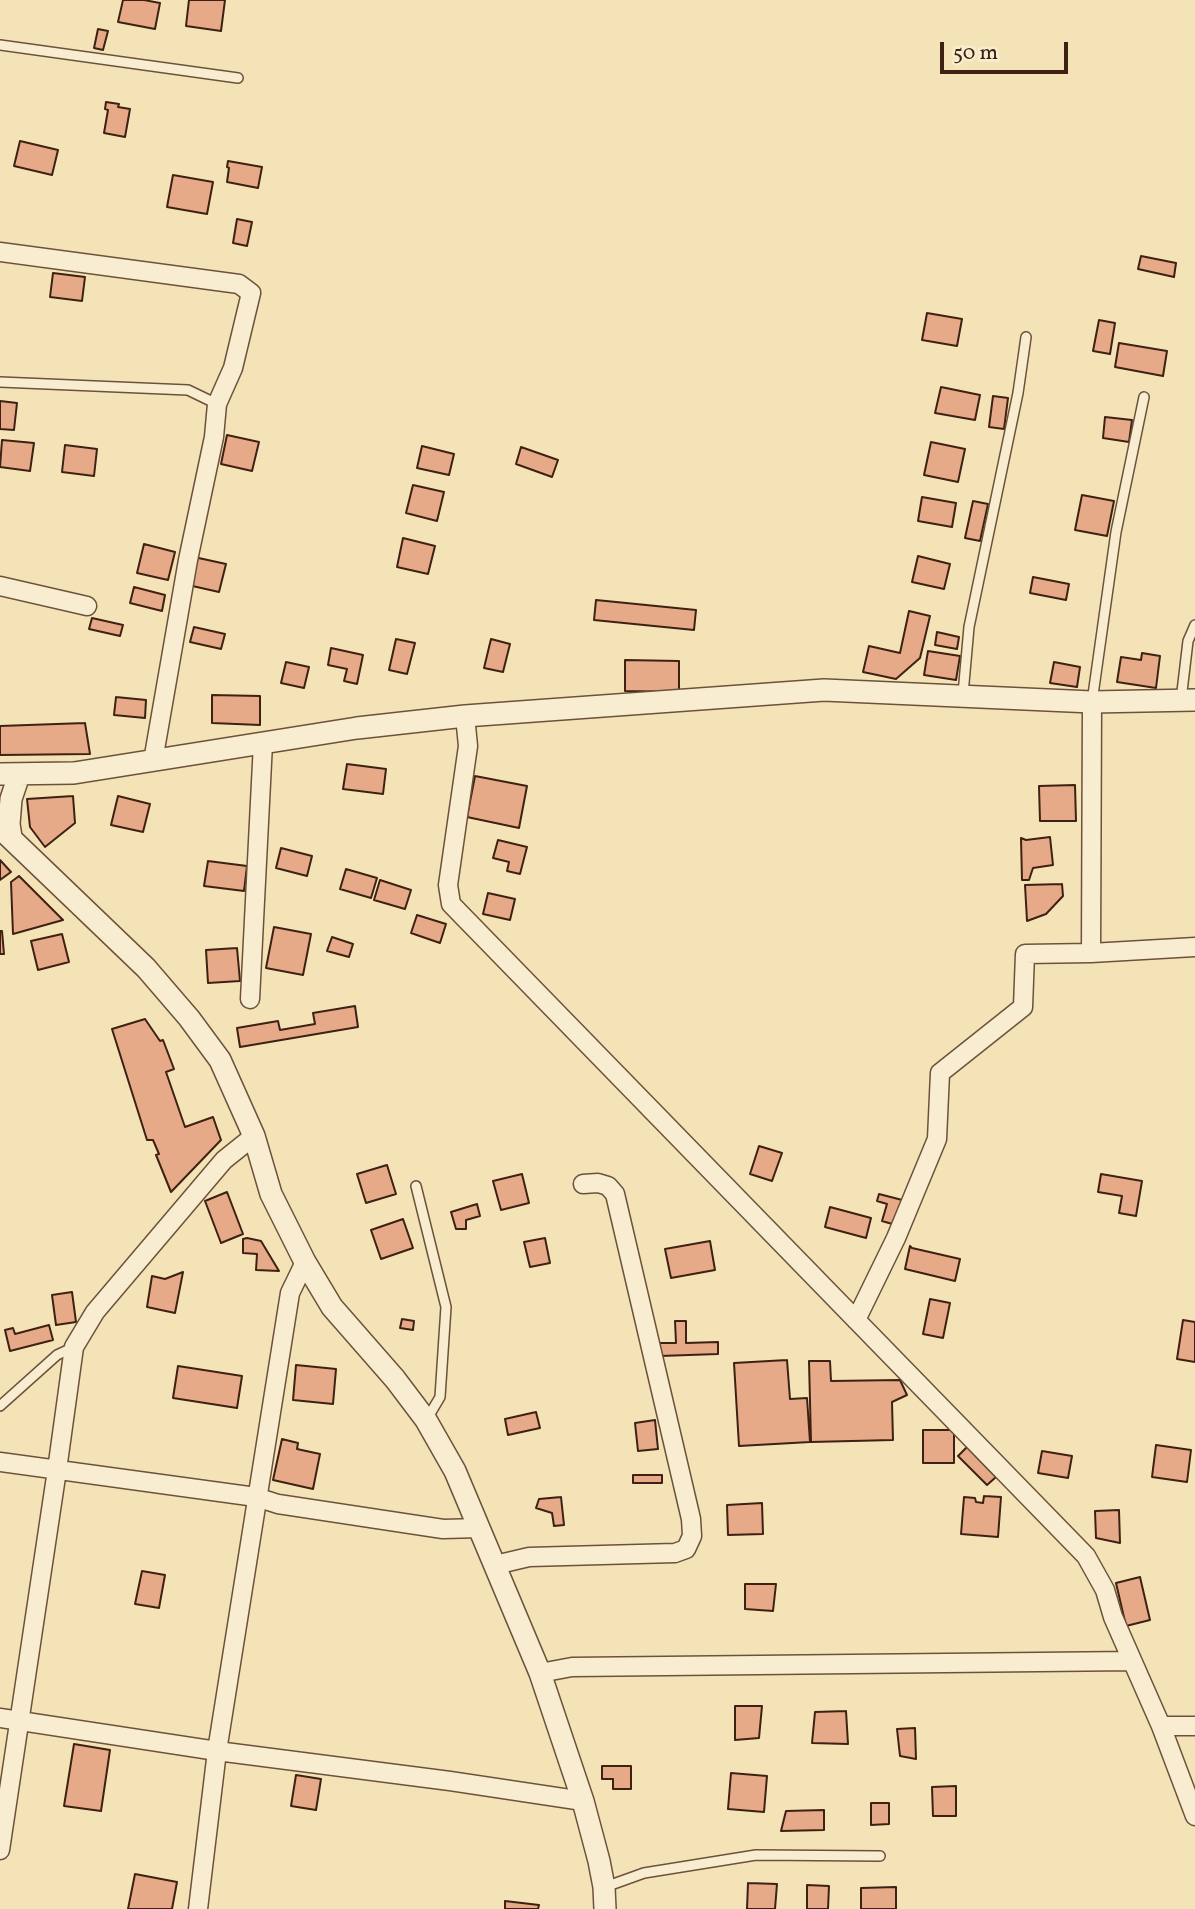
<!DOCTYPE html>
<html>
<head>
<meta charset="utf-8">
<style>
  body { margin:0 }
  #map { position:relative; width:1195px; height:1909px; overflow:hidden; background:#f4e3b6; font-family:Vollkorn,serif }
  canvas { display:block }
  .scale { position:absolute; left:940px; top:42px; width:128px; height:32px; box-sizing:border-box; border:4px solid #3e2112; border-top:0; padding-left:9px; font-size:21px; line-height:24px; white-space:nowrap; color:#3e2112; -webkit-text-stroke:5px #f8edd0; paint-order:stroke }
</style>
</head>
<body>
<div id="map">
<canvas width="1195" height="1909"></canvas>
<div class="scale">50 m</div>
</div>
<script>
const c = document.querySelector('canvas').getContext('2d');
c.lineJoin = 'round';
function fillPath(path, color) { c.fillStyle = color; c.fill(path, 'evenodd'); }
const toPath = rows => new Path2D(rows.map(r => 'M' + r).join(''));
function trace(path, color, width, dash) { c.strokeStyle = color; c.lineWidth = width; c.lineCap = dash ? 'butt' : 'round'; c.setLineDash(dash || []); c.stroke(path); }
const building = toPath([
  [123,0,144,0,160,3,155,29,118,22,123,0],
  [189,0,225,0,221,31,186,26,189,0],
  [98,29,108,31,103,50,94,48,98,29],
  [106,102,119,104,118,107,130,109,125,137,104,133,108,110,105,109,106,102],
  [20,141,58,150,52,175,14,166,20,141],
  [228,161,262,167,258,188,227,182,229,168,227,167,228,161],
  [173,175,213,182,207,214,167,207,173,175],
  [237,219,252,222,247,246,233,243,237,219],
  [1141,256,1176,263,1174,277,1138,269,1141,256],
  [53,273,85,277,82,301,50,297,53,273],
  [927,313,962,319,957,346,922,340,927,313],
  [1099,320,1115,323,1110,354,1093,351,1099,320],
  [1119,343,1167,351,1163,376,1115,367,1119,343],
  [941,387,980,395,975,420,935,413,941,387],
  [993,396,1008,398,1004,429,989,427,993,396],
  [0,401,17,403,14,430,0,429,0,401],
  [1105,417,1132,420,1129,442,1103,438,1105,417],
  [227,435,259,442,252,471,221,464,227,435],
  [2,440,34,443,30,471,0,467,2,440],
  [931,442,965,449,958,482,924,475,931,442],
  [65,445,97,449,94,476,62,472,65,445],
  [422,446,454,454,449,475,417,468,422,446],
  [521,447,558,460,552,477,516,464,521,447],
  [413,485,444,492,437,521,406,513,413,485],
  [1082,495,1114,501,1107,536,1075,530,1082,495],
  [922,497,956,503,952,527,918,521,922,497],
  [973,501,988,504,980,541,965,538,973,501],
  [403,538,435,546,428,574,397,567,403,538],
  [144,544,175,552,168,580,137,573,144,544],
  [918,556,950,564,944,589,912,582,918,556],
  [194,557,226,564,219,592,188,585,194,557],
  [1033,577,1069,584,1066,600,1030,593,1033,577],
  [134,587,165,595,162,611,130,603,134,587],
  [596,600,696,610,694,630,594,620,596,600],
  [909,611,930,616,920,658,896,679,863,672,869,646,900,653,909,611],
  [92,618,123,625,120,636,89,629,92,618],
  [194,627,225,634,221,649,190,642,194,627],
  [937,632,959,637,957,649,935,645,937,632],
  [396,639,415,643,407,674,389,670,396,639],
  [491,639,510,644,503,672,484,668,491,639],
  [331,648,363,655,357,684,344,681,347,669,328,665,331,648],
  [928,651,960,656,956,680,924,675,928,651],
  [1142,653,1160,656,1156,688,1117,682,1121,657,1141,660,1142,653],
  [625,660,679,661,679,692,625,691,625,660],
  [286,662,309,667,304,688,281,683,286,662],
  [1054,662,1080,667,1077,687,1050,683,1054,662],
  [212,695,260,696,260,725,212,723,212,695],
  [116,697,146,700,145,718,114,715,116,697],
  [85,723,90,754,0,755,0,726,85,723],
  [347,764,386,769,383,794,343,789,347,764],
  [475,776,527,786,519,828,467,817,475,776],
  [1075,785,1076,821,1040,821,1039,786,1075,785],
  [73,796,75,823,45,847,30,827,27,799,73,796],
  [118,796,150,804,143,832,111,825,118,796],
  [1050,837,1053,865,1033,868,1029,880,1022,880,1021,838,1026,840,1050,837],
  [498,840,527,847,520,874,507,871,509,862,493,858,498,840],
  [281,848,312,856,307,876,276,868,281,848],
  [0,860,11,872,0,880,0,860],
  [208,861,247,866,244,891,204,886,208,861],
  [346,869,377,878,371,898,340,889,346,869],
  [19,876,63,920,13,934,11,882,19,876],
  [380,880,411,890,405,909,374,900,380,880],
  [1062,884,1063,896,1046,914,1027,921,1025,885,1062,884],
  [488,893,515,899,510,920,483,914,488,893],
  [417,915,446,924,440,943,411,933,417,915],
  [274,927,311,934,303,975,266,968,274,927],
  [0,931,2,931,4,954,0,954,0,931],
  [62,934,69,962,38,970,31,941,62,934],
  [332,937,353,944,349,957,327,951,332,937],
  [237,948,240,981,208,983,206,950,237,948],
  [355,1006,358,1027,240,1047,237,1028,278,1021,280,1030,315,1024,313,1013,355,1006],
  [145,1019,160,1041,163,1040,174,1069,166,1072,185,1127,213,1117,221,1140,171,1192,156,1155,159,1154,153,1140,147,1140,112,1029,145,1019],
  [759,1146,782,1153,772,1181,750,1174,759,1146],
  [387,1165,396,1194,366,1203,357,1174,387,1165],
  [522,1174,529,1203,501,1210,493,1181,522,1174],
  [1101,1174,1142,1181,1136,1216,1119,1213,1122,1196,1098,1192,1101,1174],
  [227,1192,243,1234,221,1243,205,1201,227,1192],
  [879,1194,906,1201,899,1226,882,1221,887,1204,877,1201,879,1194],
  [477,1204,480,1216,466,1220,466,1229,456,1229,451,1212,477,1204],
  [830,1207,871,1218,866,1238,825,1227,830,1207],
  [403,1219,413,1248,381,1259,371,1230,403,1219],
  [247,1238,261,1241,279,1271,256,1270,257,1254,243,1253,243,1239,247,1238],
  [545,1238,550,1263,530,1267,524,1242,545,1238],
  [710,1241,715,1270,671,1278,665,1249,710,1241],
  [910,1246,912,1248,960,1259,955,1281,905,1269,910,1246],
  [183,1272,175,1313,147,1307,152,1276,165,1279,183,1272],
  [72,1292,76,1322,56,1325,52,1295,72,1292],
  [930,1299,950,1303,943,1338,923,1334,930,1299],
  [402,1319,414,1321,413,1330,400,1328,402,1319],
  [1183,1320,1195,1322,1195,1362,1177,1359,1183,1320],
  [675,1321,686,1321,686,1343,718,1342,718,1354,660,1356,659,1343,676,1343,675,1321],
  [49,1325,53,1340,10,1351,5,1330,13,1328,15,1334,49,1325],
  [787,1360,790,1399,807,1398,810,1442,739,1446,734,1363,787,1360],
  [809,1361,830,1361,831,1381,900,1380,907,1395,892,1402,893,1440,811,1442,809,1361],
  [296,1365,336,1369,333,1404,293,1400,296,1365],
  [178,1366,242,1376,237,1408,173,1398,178,1366],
  [536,1412,540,1428,508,1435,505,1419,536,1412],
  [655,1420,658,1449,638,1451,635,1423,655,1420],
  [923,1430,954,1430,954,1463,923,1463,923,1430],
  [282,1439,298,1443,297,1449,320,1454,313,1489,273,1480,282,1439],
  [1156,1445,1191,1450,1187,1482,1152,1477,1156,1445],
  [967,1447,996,1477,987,1485,958,1456,967,1447],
  [1042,1451,1072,1456,1068,1478,1038,1473,1042,1451],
  [633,1475,662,1475,662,1483,633,1483,633,1475],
  [984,1496,1001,1497,998,1537,961,1534,964,1497,975,1498,976,1502,983,1503,984,1496],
  [561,1497,564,1525,554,1526,552,1513,536,1508,539,1499,561,1497],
  [762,1503,763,1534,728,1535,727,1505,762,1503],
  [1119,1510,1120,1543,1096,1538,1095,1511,1119,1510],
  [142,1571,165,1575,159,1608,135,1604,142,1571],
  [1140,1577,1150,1620,1126,1626,1116,1583,1140,1577],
  [745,1584,776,1584,773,1611,745,1609,745,1584],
  [735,1706,762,1706,759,1738,735,1740,735,1706],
  [846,1711,848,1744,812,1743,815,1712,846,1711],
  [915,1728,916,1759,900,1756,897,1729,915,1728],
  [74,1744,110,1750,101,1811,64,1806,74,1744],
  [602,1766,631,1766,631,1789,613,1789,613,1779,602,1779,602,1766],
  [731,1773,767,1776,764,1812,728,1809,731,1773],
  [296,1775,321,1779,316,1810,291,1806,296,1775],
  [956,1786,956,1816,933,1816,932,1787,956,1786],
  [871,1803,889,1803,889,1824,871,1825,871,1803],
  [824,1810,824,1830,781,1831,786,1811,824,1810],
  [135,1874,177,1882,172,1909,128,1909,135,1874],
  [748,1883,777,1884,775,1909,747,1909,748,1883],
  [807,1885,829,1886,828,1909,807,1909,807,1885],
  [896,1887,896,1909,861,1909,861,1888,896,1887],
  [505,1901,539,1905,538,1909,505,1909,505,1901]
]);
fillPath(building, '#e6aa89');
trace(building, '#3e2112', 2);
const service = toPath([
  [0,45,238,78],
  [0,382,188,390,217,404],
  [963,694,969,627,1018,393,1026,337],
  [1181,700,1188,641,1195,625],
  [1092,702,1116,532,1144,397],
  [416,1186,446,1307,440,1397,427,1419],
  [0,1406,57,1355,74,1347],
  [605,1887,644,1873,756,1855,880,1856]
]);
const minor = toPath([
  [0,252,239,284,251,293,233,368,217,404,214,437,188,560,153,761],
  [0,586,87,606],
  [1092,702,1091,953,1195,947],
  [465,716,468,746,448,885,451,904,1086,1556,1105,1590,1113,1617,1161,1726,1195,1816],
  [250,999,263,743],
  [856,1320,896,1238,937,1139,940,1073,1023,1007,1025,954,1091,953],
  [0,1462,256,1497,278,1504,443,1529,480,1528],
  [495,1565,529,1557,675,1553,686,1549,692,1536,691,1519,615,1194,608,1186,598,1183,583,1184],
  [540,1673,572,1667,1132,1661],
  [0,1718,217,1751,450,1781,583,1801],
  [1161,1726,1195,1726],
  [0,1850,57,1470,74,1347,95,1312,224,1160,254,1136],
  [198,1909,217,1751,290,1293,305,1262]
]);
const tertiary = toPath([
  [0,774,74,773,357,728,465,716,824,690,1092,702,1195,700],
  [0,828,146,968,189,1018,220,1060,254,1136,271,1194,305,1262,332,1307,395,1379,426,1420,455,1471,540,1673,583,1801,599,1861,604,1887,605,1909],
  [11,837,9,824,11,799,19,775]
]);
trace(service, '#6c523b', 12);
trace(minor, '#6c523b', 21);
trace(tertiary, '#6c523b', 24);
trace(service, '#f8edd0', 9);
trace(minor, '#f8edd0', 18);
trace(tertiary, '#f8edd0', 21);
</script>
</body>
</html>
